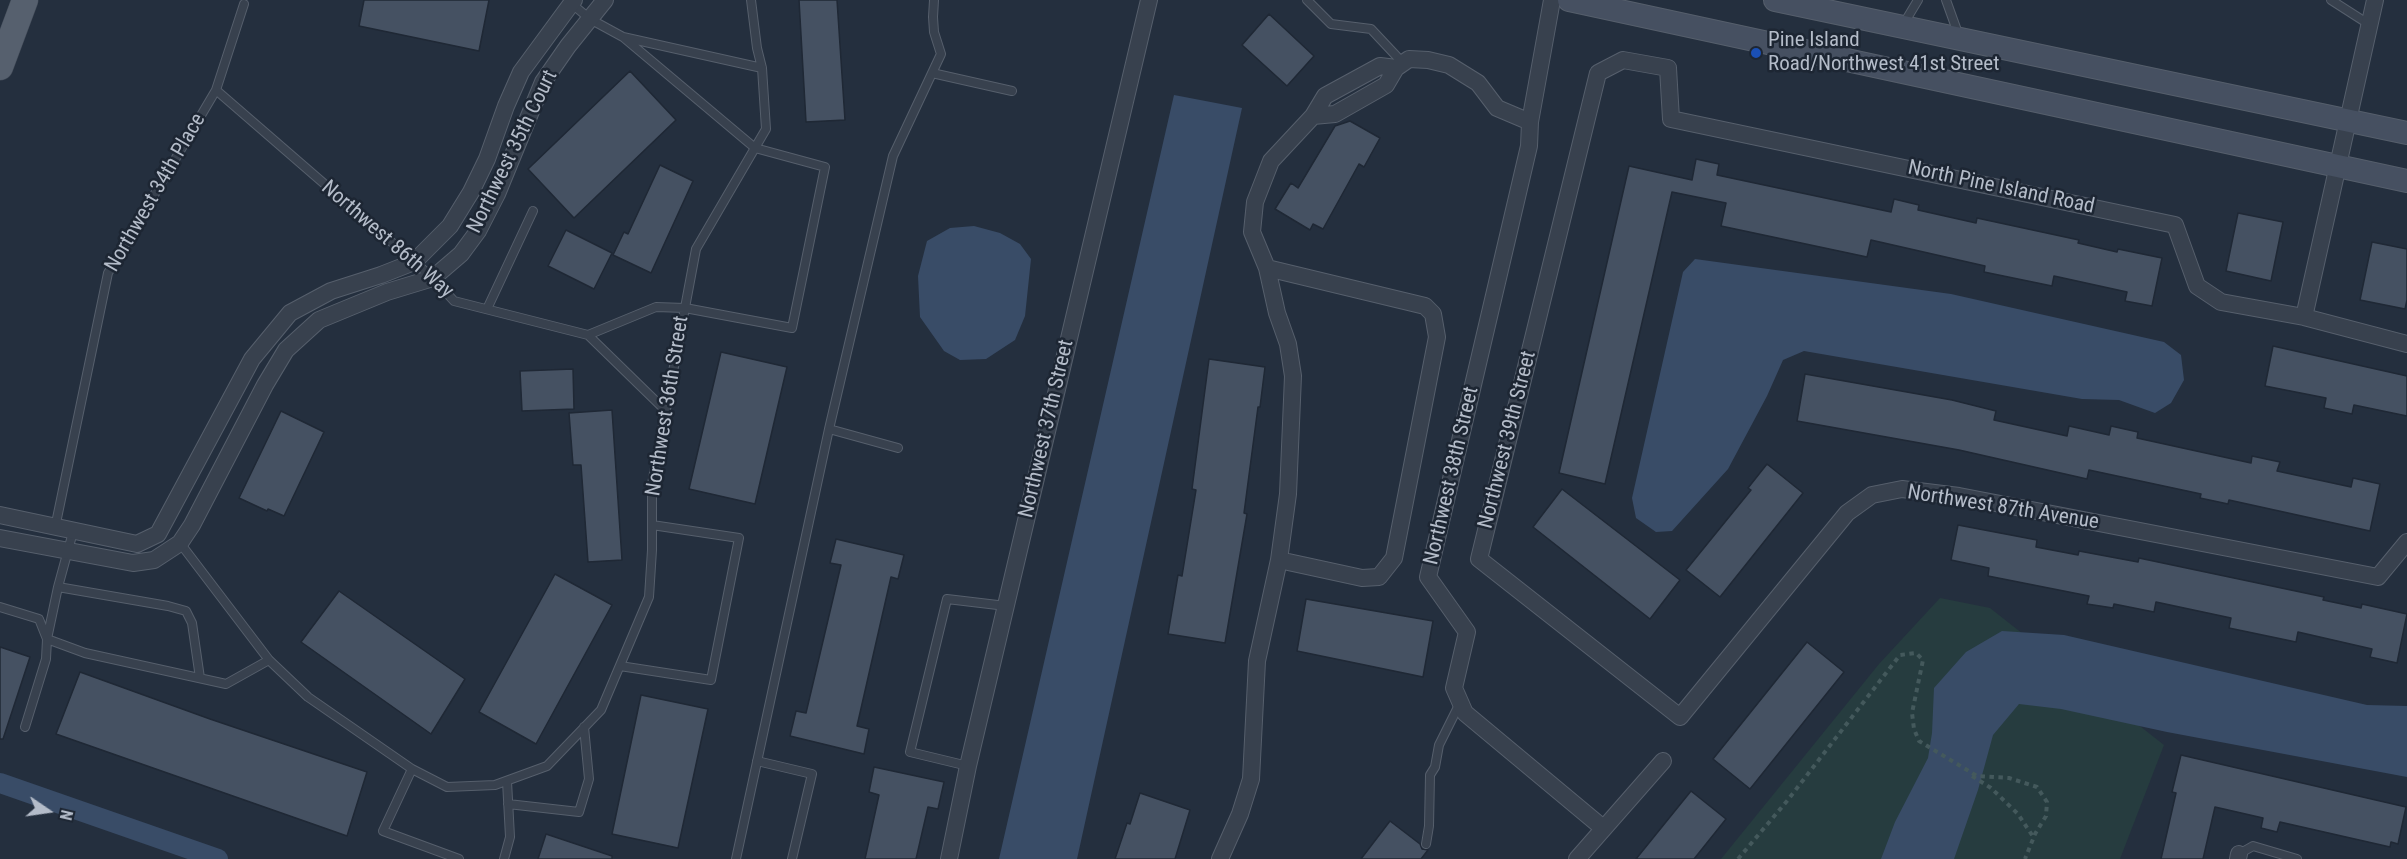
<!DOCTYPE html>
<html>
<head>
<meta charset="utf-8">
<style>
  body { margin:0 }
  #map { position:relative; width:2407px; height:859px; overflow:hidden; background:#242f3e; font-family:"Roboto Condensed",sans-serif }
  canvas { display:block }
  .north { position:absolute; left:18px; top:781px; width:60px; height:60px; -webkit-text-stroke:4px #1d2633; paint-order:stroke; rotate:103deg; font-size:16px; font-weight:700; line-height:24px; text-align:center; color:#b4bcc9 }
  .north::after { content:''; display:block; margin:auto; width:21px; height:27px; background:#b4bcc9; clip-path:polygon(50% 0,100% 100%,50% 72%,0 100%) }
</style>
</head>
<body>
<div id="map">
<canvas width="2407" height="859"></canvas>
<div class="north">N</div>
</div>
<script>
const c = document.querySelector('canvas').getContext('2d');
c.lineJoin = 'round';
function fillPath(path, color) { c.fillStyle = color; c.fill(path, 'evenodd'); }
const toPath = rows => new Path2D(rows.map(r => 'M' + r).join(''));
function trace(path, color, width, dash) { c.strokeStyle = color; c.lineWidth = width; c.lineCap = dash ? 'butt' : 'round'; c.setLineDash(dash || []); c.stroke(path); }
function label(font, color, halo, rows, align = 'center') {
  c.font = font + ' "Roboto Condensed",sans-serif'; c.lineWidth = 5; c.setLineDash([]); c.textBaseline = 'middle'; c.strokeStyle = halo; c.fillStyle = color; for (const [text, x, y, turn = 0] of rows) {
    c.save(); c.translate(x, y); c.rotate((+turn || 0) * Math.PI / 180); c.textAlign = isNaN(turn) ? turn : align; if (halo) c.strokeText(text, 0, 0); c.fillText(text, 0, 0); c.restore();
  }
}
fillPath(toPath([
  [1940,598,1990,608,2164,745,2120,859,1721,859,1879,664]
]), '#263c3f');
fillPath(toPath([
  [1174,95,1242,108,1077,859,999,859],
  [974,226,1000,233,1020,244,1031,259,1025,316,1015,340,986,359,960,360,944,351,920,317,918,276,927,241,950,228],
  [1695,259,1951,294,2164,342,2181,355,2184,380,2171,403,2155,413,2119,400,2082,399,1804,351,1783,360,1767,396,1728,469,1672,531,1656,532,1636,518,1632,498,1683,272],
  [2002,631,2064,635,2367,705,2407,706,2407,777,2167,732,2061,709,2019,704,1993,735,1978,790,1954,859,1881,859,1895,822,1928,758,1932,733,1934,688,1966,652]
]), '#394c67');
trace(toPath([
  [0,783,218,859]
]), '#394c67', 20);
const building = toPath([
  [364,0,489,0,479,51,359,26,364,0],
  [799,0,837,0,845,120,806,122,799,0],
  [1269,14,1314,56,1287,86,1242,45,1269,14],
  [630,71,676,120,574,218,528,169,630,71],
  [1350,121,1380,138,1364,167,1359,164,1323,229,1313,224,1310,230,1275,209,1291,183,1298,188,1335,126,1350,121],
  [1696,159,1719,164,1717,175,1891,212,1894,199,1919,205,1918,210,1976,223,1977,218,2079,240,2078,243,2117,252,2118,249,2162,258,2152,306,2125,301,2127,292,2054,276,2052,286,1984,272,1985,266,1871,240,1867,257,1721,226,1726,203,1672,192,1605,484,1559,473,1629,166,1692,180,1696,159],
  [660,165,693,181,651,273,613,255,624,232,628,234,660,165],
  [2238,213,2283,222,2271,281,2226,271,2238,213],
  [566,230,612,253,594,289,548,266,566,230],
  [2372,242,2407,249,2407,300,2405,309,2360,300,2372,242],
  [2273,346,2407,376,2407,416,2354,405,2352,414,2324,408,2326,398,2265,386,2273,346],
  [721,352,787,367,755,504,689,489,721,352],
  [1209,359,1265,367,1260,407,1258,407,1244,513,1247,514,1225,643,1168,634,1178,575,1182,576,1196,490,1192,489,1209,359],
  [573,369,574,409,522,411,520,371,573,369],
  [1805,374,1952,400,1996,411,1994,420,2067,436,2069,426,2109,435,2111,426,2138,432,2137,438,2251,463,2252,456,2280,462,2277,471,2351,487,2353,478,2380,484,2370,531,2229,500,2228,504,2200,498,2201,494,2089,470,2087,479,1959,450,1797,421,1805,374],
  [612,410,622,560,588,562,581,465,573,465,569,413,612,410],
  [281,411,324,432,284,516,268,509,267,511,239,498,281,411],
  [1767,464,1803,493,1720,597,1686,570,1751,490,1748,488,1767,464],
  [1562,489,1680,580,1650,619,1533,527,1562,489],
  [1958,525,2037,540,2036,547,2078,555,2079,551,2138,562,2139,558,2324,597,2323,600,2361,608,2362,604,2407,614,2397,663,2370,657,2372,649,2298,632,2296,642,2229,628,2231,618,2156,602,2154,612,2114,604,2113,608,2087,604,2089,596,1988,576,1989,568,1951,560,1958,525],
  [836,539,904,555,898,579,891,577,857,726,869,729,864,754,790,736,796,711,806,713,841,565,830,563,836,539],
  [555,574,612,605,536,744,479,712,555,574],
  [339,591,465,679,431,734,301,642,339,591],
  [1306,599,1433,621,1423,677,1297,651,1306,599],
  [1807,642,1844,672,1750,789,1713,759,1807,642],
  [0,647,30,657,3,739,0,739,0,647],
  [80,672,210,719,367,772,347,836,56,734,80,672],
  [641,695,708,709,678,848,612,834,641,695],
  [2181,755,2406,807,2398,844,2391,842,2390,847,2280,822,2277,832,2261,828,2263,818,2215,807,2203,859,2161,859,2176,793,2172,792,2181,755],
  [874,767,944,782,938,809,928,807,916,859,865,859,879,795,869,792,874,767],
  [1691,791,1726,819,1694,859,1636,859,1691,791],
  [1140,793,1190,810,1175,859,1115,859,1127,823,1130,824,1140,793],
  [1390,821,1420,844,1422,849,1428,850,1421,859,1361,859,1390,821],
  [546,834,612,856,612,859,538,859,546,834]
]);
fillPath(building, '#455162');
trace(building, '#1f2835', 1.5);
const service = toPath([
  [1307,0,1331,24,1371,29,1402,62],
  [1946,0,1959,36],
  [2331,0,2370,25],
  [572,4,590,19,623,37,762,68],
  [1903,25,1918,0],
  [932,73,1012,91],
  [216,90,433,278,454,301,588,335,665,410],
  [487,309,533,211],
  [588,335,656,307,685,308,792,328,825,167,755,148,623,37],
  [898,448,829,429,893,156,941,54,934,32,933,17,934,0],
  [55,528,108,273,216,90,244,4],
  [180,543,269,660,308,697,412,769,447,787,495,785,547,766,601,710,649,597,652,550,652,484,696,249,766,129,762,68,757,48,751,0],
  [58,587,168,606,186,611,192,623,200,678],
  [0,607,39,619,47,639,85,653,226,684,269,660],
  [620,666,711,680,739,538,652,525],
  [25,727,46,659,47,639,58,587,73,532],
  [757,761,812,774,792,859],
  [968,766,910,752,947,599,1006,606],
  [412,769,383,831,459,859],
  [508,804,579,812,589,779,584,727],
  [1426,844,1429,826,1430,775,1435,767,1439,745,1460,703],
  [2239,854,2253,846,2297,859],
  [504,859,510,837,507,781],
  [736,859,829,429]
]);
const minor = toPath([
  [1552,0,1530,122,1529,146,1428,577,1467,632,1454,688,1465,713,1603,828],
  [1313,116,1335,114,1386,85,1396,68,1409,59,1428,60,1449,65,1478,83,1497,108,1530,122],
  [1267,268,1425,306,1433,314,1437,337,1394,558,1379,577,1362,578,1279,560],
  [2304,317,2375,0],
  [2407,344,2304,317,2221,302,2197,286,2175,225,1671,119,1668,68,1623,60,1598,73,1479,559,1680,717,1847,513,1872,495,1902,489,1959,496,2378,577,2407,542],
  [0,515,137,544,158,534,252,359,290,313,331,291,381,275,414,262,450,226,471,192,487,159,506,106,521,72,574,0],
  [0,538,133,563,154,560,180,543,192,525,265,385,286,350,319,320,387,292,433,278,461,254,478,231,497,194,543,82,568,46,605,0],
  [949,859,968,766,1149,0],
  [1220,859,1240,814,1251,779,1257,661,1279,560,1288,494,1293,376,1288,344,1277,313,1267,268,1252,232,1255,202,1271,161,1313,116,1325,96,1380,66,1396,68],
  [1577,859,1663,761],
  [2238,859,2239,854]
]);
const secondary = toPath([
  [1569,0,2407,181],
  [1775,0,2407,133]
]);
const primary = toPath([
  [0,67,25,0]
]);
trace(service, '#565f6c', 10);
trace(minor, '#565f6c', 18);
trace(secondary, '#565f6c', 24);
trace(primary, '#414a57', 27);
trace(toPath([
  [1972,776,1991,788,2018,814,2034,838],
  [1738,859,1787,801,1900,655,1916,653,1923,660,1912,713,1914,729,1919,741,1977,776,2009,778,2037,787,2047,802,2046,816,2035,834,2025,859]
]), '#44595c', 4, [4.5, 4.5]);
trace(service, '#38414e', 8);
trace(minor, '#38414e', 16);
trace(secondary, '#465061', 22);
trace(primary, '#56606e', 26);
for (const [x, y, r, color] of [
  [1756,53,6,"#1a4fb4"]
]) { const dot = new Path2D(); dot.arc(x, y, r, 0, 2 * Math.PI); c.fillStyle = color; c.fill(dot); trace(dot, '#1d2633', 2); }
label('21px', '#b4bcc9', '#1d2633', [
  ["Pine Island",1768,41],
  ["Road/Northwest 41st Street",1768,65]
], 'left');
label('21px', '#b4bcc9', '#1d2633', [
  ["Northwest 35th Court",513,152,-64],
  ["North Pine Island Road",2001,188,12],
  ["Northwest 34th Place",156,193,-60],
  ["Northwest 86th Way",387,240,41],
  ["Northwest 36th Street",668,406,-81],
  ["Northwest 37th Street",1047,429,-77],
  ["Northwest 39th Street",1508,440,-76],
  ["Northwest 38th Street",1452,476,-77],
  ["Northwest 87th Avenue",2003,508,9]
]);
</script>
</body>
</html>
